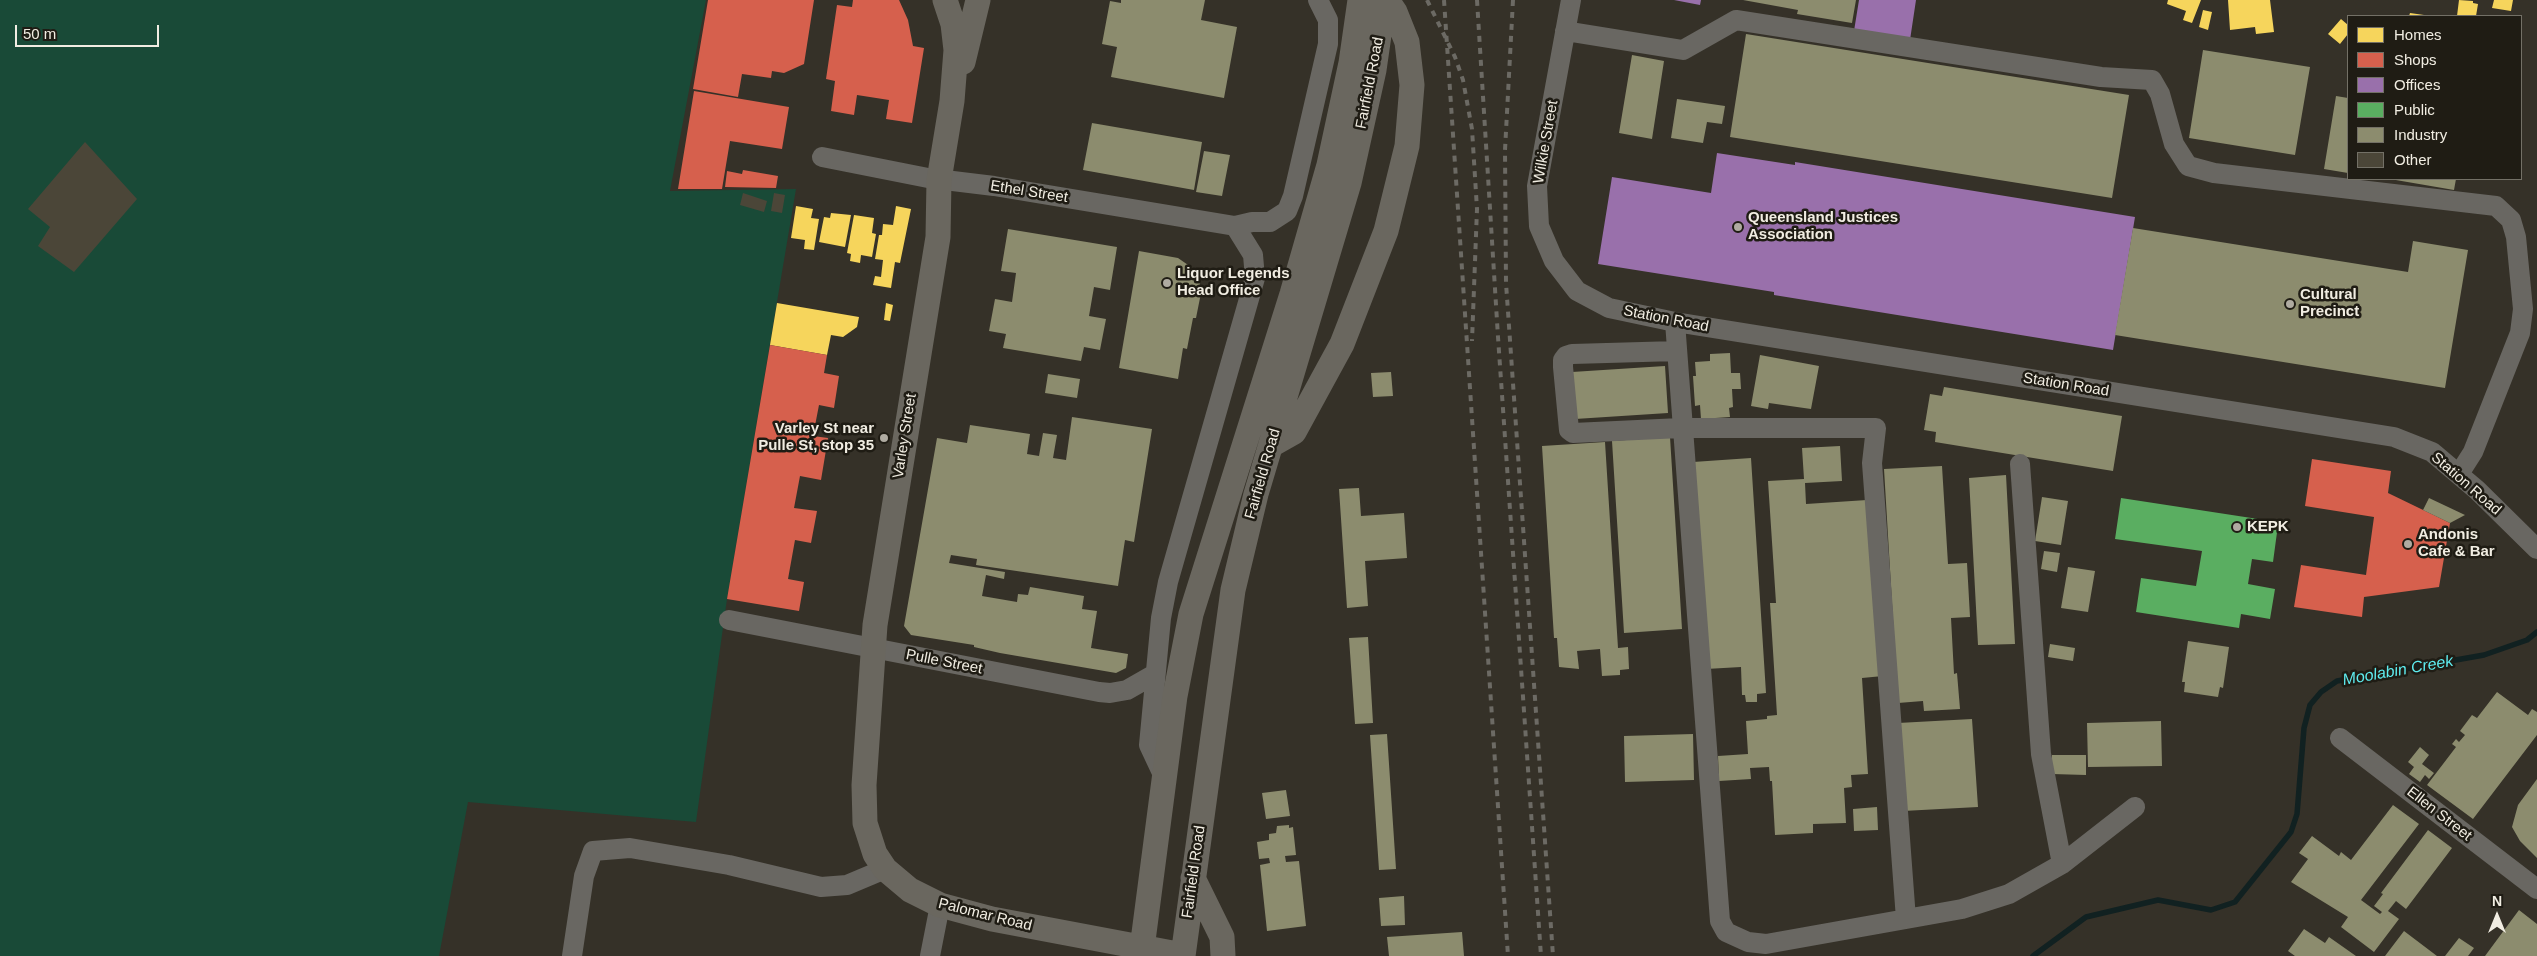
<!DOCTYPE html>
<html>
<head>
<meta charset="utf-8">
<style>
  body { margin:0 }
  #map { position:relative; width:2537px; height:956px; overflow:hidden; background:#353128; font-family:Helvetica,sans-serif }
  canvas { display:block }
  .legend { position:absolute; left:2347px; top:15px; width:175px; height:165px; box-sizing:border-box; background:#1f1c14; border:1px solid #737066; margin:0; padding:6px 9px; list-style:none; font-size:15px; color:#f1ede2 }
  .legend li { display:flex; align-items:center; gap:10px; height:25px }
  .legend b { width:25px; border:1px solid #737066 }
  .north { position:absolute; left:2472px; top:891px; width:50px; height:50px; -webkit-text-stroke:4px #1f1c14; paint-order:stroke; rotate:0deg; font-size:14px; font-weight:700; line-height:20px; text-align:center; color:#f1ede2 }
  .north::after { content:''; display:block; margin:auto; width:18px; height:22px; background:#f1ede2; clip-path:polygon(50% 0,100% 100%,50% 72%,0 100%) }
  .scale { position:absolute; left:15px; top:25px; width:144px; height:22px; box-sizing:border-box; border:2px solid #f1ede2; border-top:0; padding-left:6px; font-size:15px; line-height:18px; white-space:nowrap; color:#f1ede2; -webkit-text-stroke:4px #1f1c14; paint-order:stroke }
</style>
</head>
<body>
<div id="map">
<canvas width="2537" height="956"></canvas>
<ul class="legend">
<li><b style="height:14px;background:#f6d55c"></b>Homes</li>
<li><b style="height:14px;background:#d6604d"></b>Shops</li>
<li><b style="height:14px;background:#9970ab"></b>Offices</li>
<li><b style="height:14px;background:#5aae61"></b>Public</li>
<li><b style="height:14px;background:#8c8c6e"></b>Industry</li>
<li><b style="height:14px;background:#4b4638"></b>Other</li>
</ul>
<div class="north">N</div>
<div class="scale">50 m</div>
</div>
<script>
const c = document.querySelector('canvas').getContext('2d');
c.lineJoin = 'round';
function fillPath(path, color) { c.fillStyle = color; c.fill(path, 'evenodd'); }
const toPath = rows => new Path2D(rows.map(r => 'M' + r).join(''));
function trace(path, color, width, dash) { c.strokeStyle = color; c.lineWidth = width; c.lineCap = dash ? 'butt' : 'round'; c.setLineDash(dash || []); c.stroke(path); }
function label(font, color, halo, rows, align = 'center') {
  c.font = font + ' Helvetica,sans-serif'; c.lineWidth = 5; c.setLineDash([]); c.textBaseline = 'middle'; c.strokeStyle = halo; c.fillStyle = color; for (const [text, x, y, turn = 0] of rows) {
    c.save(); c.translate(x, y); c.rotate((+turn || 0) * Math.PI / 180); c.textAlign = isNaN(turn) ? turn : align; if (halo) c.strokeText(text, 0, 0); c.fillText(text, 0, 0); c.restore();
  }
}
fillPath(toPath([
  [0,0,706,0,670,191,796,189,727,599,696,822,468,802,439,956,0,956]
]), '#194a37');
fillPath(toPath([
  [2168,0,2201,0,2192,23,2183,20,2186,11,2167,4],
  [2228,0,2270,0,2274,32,2256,34,2255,27,2230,30],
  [2459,0,2473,1,2473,3,2478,4,2476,16,2457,16],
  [2494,0,2513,0,2511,11,2492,8],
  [2203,10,2212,12,2208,30,2199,27],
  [2410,13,2424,15,2424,16,2409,16],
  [2341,19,2348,25,2348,34,2340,44,2328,34],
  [796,206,813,209,811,218,819,219,814,250,804,249,805,240,791,238],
  [896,206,911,209,900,263,895,262,891,288,873,285,875,276,881,277,883,260,875,259,879,235,882,235,883,224,893,225],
  [831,213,851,215,845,247,819,242,824,217,830,218],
  [854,215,874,218,872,233,876,234,872,257,861,255,860,263,850,261,851,254,847,253],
  [777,303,859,317,857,327,843,337,831,335,827,355,770,345],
  [886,303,893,305,890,321,884,320]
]), '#f6d55c');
fillPath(toPath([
  [708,0,814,0,804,64,784,73,772,71,771,78,742,74,738,97,693,89],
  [853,0,899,0,908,20,913,46,924,48,912,123,886,119,889,100,857,95,854,115,831,111,835,81,826,79,837,5,852,7],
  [694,91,789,107,782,149,730,141,722,189,678,189],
  [743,170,778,176,776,188,725,187,727,171,742,174],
  [770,345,827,355,824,373,839,376,834,408,819,405,813,436,828,438,821,480,800,476,794,508,817,511,811,543,795,540,788,579,804,582,799,611,727,599],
  [2312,459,2391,471,2388,493,2450,523,2439,587,2364,597,2362,617,2294,607,2301,565,2366,575,2374,517,2305,506]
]), '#d6604d');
fillPath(toPath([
  [1674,0,1701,0,1700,5],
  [1859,0,1916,0,1910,40,1854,31],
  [1717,153,1795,165,1795,162,2135,217,2113,350,1774,295,1774,292,1598,264,1612,177,1711,193]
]), '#9970ab');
fillPath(toPath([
  [2121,498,2258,519,2258,522,2278,525,2273,562,2252,559,2248,584,2275,589,2270,619,2241,614,2239,628,2136,612,2141,578,2196,586,2202,551,2115,539]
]), '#5aae61');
fillPath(toPath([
  [1121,0,1205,0,1201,20,1237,27,1224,98,1111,77,1117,47,1102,44,1110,1,1121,3],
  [1743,0,1856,0,1852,23,1797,14,1798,10],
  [1746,34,2129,95,2112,198,1730,137],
  [2203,50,2310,67,2295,155,2189,138],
  [1632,55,1664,61,1652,139,1619,133],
  [2336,96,2348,98,2348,173,2324,169],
  [1677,99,1725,106,1722,124,1707,122,1703,143,1671,138],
  [1092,123,1202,142,1194,190,1083,170],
  [1204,151,1230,155,1222,196,1196,192],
  [2390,179,2456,179,2454,190],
  [2133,228,2408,272,2413,241,2468,250,2445,388,2115,335],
  [1008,229,1117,247,1110,290,1094,287,1089,316,1106,319,1100,350,1084,347,1081,361,1003,348,1006,334,989,331,995,299,1012,302,1016,273,1001,271],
  [1139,251,1178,258,1191,267,1199,279,1201,293,1196,318,1193,318,1187,349,1183,348,1178,379,1119,368],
  [1730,353,1731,373,1740,373,1741,389,1732,389,1733,407,1729,408,1730,417,1701,419,1700,405,1695,406,1693,376,1696,376,1695,362,1710,361,1710,354],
  [1760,355,1819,366,1811,409,1769,403,1768,409,1751,406],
  [1665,366,1668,413,1575,419,1572,372],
  [1391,372,1393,396,1373,397,1371,373],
  [1048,374,1080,379,1077,398,1045,393],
  [1944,387,2122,416,2113,471,1935,442,1936,432,1924,430,1930,394,1942,396],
  [1072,417,1152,429,1134,542,1125,540,1118,586,976,565,977,559,951,555,949,563,1005,572,1004,579,986,575,982,596,1017,602,1018,594,1028,595,1030,587,1084,596,1082,609,1097,611,1091,648,1128,654,1126,668,1116,673,1000,653,974,647,974,645,911,635,904,626,937,438,967,443,970,425,1030,434,1027,454,1039,456,1043,433,1057,435,1053,458,1066,460],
  [1670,437,1682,629,1624,633,1612,441],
  [1605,442,1618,648,1628,647,1629,669,1620,670,1620,675,1602,676,1600,649,1577,651,1579,669,1559,667,1557,638,1554,638,1542,446],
  [1840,446,1842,481,1805,483,1806,504,1867,500,1883,676,1862,678,1868,774,1851,775,1852,787,1844,788,1846,823,1813,824,1813,833,1775,835,1772,781,1770,781,1769,767,1750,768,1751,779,1719,781,1718,756,1748,754,1746,721,1767,719,1767,716,1777,715,1770,603,1776,603,1768,481,1804,479,1802,448],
  [1751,458,1766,693,1757,694,1757,702,1746,702,1745,695,1742,695,1741,667,1706,669,1693,462],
  [1942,466,1948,564,1967,563,1970,617,1951,618,1954,674,1957,673,1960,709,1924,711,1923,701,1898,703,1884,469],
  [2006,475,2015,644,1978,645,1969,478],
  [1359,488,1361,516,1404,513,1407,558,1365,561,1368,606,1347,608,1339,489],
  [2042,497,2068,501,2061,545,2035,541],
  [2429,498,2465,515,2450,523,2423,510],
  [2044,551,2060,553,2057,572,2041,569],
  [2068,567,2095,571,2088,612,2061,608],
  [1368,637,1373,723,1355,724,1349,638],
  [2188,641,2229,647,2223,688,2220,687,2218,697,2184,692,2185,682,2182,682],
  [2050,644,2075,648,2073,661,2048,657],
  [2497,692,2528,715,2532,709,2537,712,2537,735,2473,819,2427,785,2456,747,2452,744,2456,739,2459,742,2465,735,2460,731,2472,715,2477,718],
  [1972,719,1978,807,1903,811,1898,723],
  [2161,721,2162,766,2088,767,2087,723],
  [1387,734,1396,869,1379,870,1370,735],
  [1693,734,1694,780,1625,782,1624,736],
  [2420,747,2429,755,2422,764,2434,773,2429,779,2425,775,2420,782,2409,774,2414,767,2408,762],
  [2052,755,2086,755,2086,775,2052,774],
  [2537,779,2537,858,2520,841,2512,827,2518,805],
  [1286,790,1290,816,1266,819,1262,793],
  [2393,805,2419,824,2361,900,2380,914,2382,912,2374,906,2383,894,2381,893,2428,830,2452,848,2406,909,2396,901,2388,911,2399,919,2374,952,2341,927,2348,917,2291,882,2308,859,2299,853,2312,836,2339,856,2341,852,2351,860],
  [1877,807,1878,830,1854,831,1853,809],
  [1289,825,1289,828,1293,827,1296,855,1285,856,1286,862,1299,861,1306,926,1267,931,1260,865,1270,863,1269,858,1259,859,1257,842,1269,840,1269,834,1276,833,1277,826],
  [1404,896,1405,925,1381,926,1379,898],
  [2519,910,2537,924,2537,956,2485,956],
  [2304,929,2325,943,2329,937,2356,956,2295,956,2288,951],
  [2404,931,2437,956,2385,956],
  [1462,932,1464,956,1389,956,1387,937],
  [2459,938,2474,948,2468,956,2445,956]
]), '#8c8c6e');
trace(toPath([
  [2033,956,2086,917,2158,900,2211,910,2235,902,2291,832,2297,814,2304,728,2310,705,2321,692,2337,681,2484,655,2527,640,2537,632]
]), '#112121', 5.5);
fillPath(toPath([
  [85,142,137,199,74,272,38,246,50,227,28,209],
  [743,193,767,201,764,212,740,205],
  [774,193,785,195,782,213,771,211]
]), '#4b4638');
trace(toPath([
  [1571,0,1537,186,1539,226,1554,261,1577,291,1609,308,1675,322,2394,437,2432,452,2477,490,2537,549],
  [1565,31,1683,50,1736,20,2101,77,2152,80,2160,94,2174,144,2188,166,2214,173,2496,206,2511,220,2516,237,2523,309,2520,333,2473,452,2459,474],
  [822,157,928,178,994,186,1235,226,1252,222,1270,222,1287,211,1293,196,1328,44,1328,20,1318,0],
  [1675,322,1720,921,1726,932,1748,942,1766,944,1962,909,2009,894,2062,864,2135,807],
  [1677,351,1572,354,1566,356,1563,360,1563,367,1569,430,1573,433,1681,428,1876,428,1872,463,1906,919],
  [2020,464,2041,754,2062,864],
  [729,620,1099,692,1110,693,1127,690,1155,674],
  [2340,738,2537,889],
  [1164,777,1149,745,1161,618,1168,582,1255,278,1253,255,1235,226],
  [572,956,584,876,593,851,630,848,729,865,821,887,847,885,885,869],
  [930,956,940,905]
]), '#696762', 20);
trace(toPath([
  [945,0,953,24,956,50,952,101,939,180,938,237,875,625,864,785,865,823,875,854,885,869,910,890,940,905,992,919,1183,955],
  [963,62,978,0],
  [1271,445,1294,432,1342,344,1386,231,1407,146,1412,85,1407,42,1395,12,1387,0],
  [1193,878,1222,937,1223,956],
  [1141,956,1175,696,1191,614,1292,294,1329,165,1351,63,1360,0],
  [1183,956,1233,590,1256,494,1349,183,1374,70,1384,0]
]), '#6a675f', 25);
trace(toPath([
  [1427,0,1455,57,1463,80,1472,129,1477,209,1472,341],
  [1444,0,1508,956],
  [1477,0,1498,337,1541,956],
  [1513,0,1505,150,1506,283,1553,956]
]), '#6c6a64', 4, [6, 6]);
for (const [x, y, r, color] of [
  [1738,227,5,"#afaba1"],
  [1167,283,5,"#afaba1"],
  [2290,304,5,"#afaba1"],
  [884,438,5,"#afaba1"],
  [2237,527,5,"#afaba1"],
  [2408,544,5,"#afaba1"]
]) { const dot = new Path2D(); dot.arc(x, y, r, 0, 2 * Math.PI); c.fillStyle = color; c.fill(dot); trace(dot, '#1f1c14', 2); }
label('15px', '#f1ede2', '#1f1c14', [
  ["Fairfield Road",1370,83,-79],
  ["Wilkie Street",1546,142,-80],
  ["Ethel Street",1029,192,9],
  ["Station Road",1666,319,11],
  ["Station Road",2066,385,9],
  ["Varley Street",905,436,-81],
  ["Fairfield Road",1263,474,-74],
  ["Station Road",2466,484,41],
  ["Pulle Street",944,662,11],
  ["Ellen Street",2439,814,38],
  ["Fairfield Road",1194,872,-82],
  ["Palomar Road",985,915,14]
]);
label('bold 15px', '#f1ede2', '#1f1c14', [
  ["Queensland Justices",1748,218],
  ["Association",1748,235],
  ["Liquor Legends",1177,274],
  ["Head Office",1177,291],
  ["Cultural",2300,295],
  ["Precinct",2300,312],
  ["Varley St near",874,429,"right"],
  ["Pulle St, stop 35",874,446,"right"],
  ["KEPK",2247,527],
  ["Andonis",2418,535],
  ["Cafe & Bar",2418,552]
], 'left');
label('italic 16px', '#5eecef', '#1f1c14', [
  ["Moolabin Creek",2398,671,-10]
]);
</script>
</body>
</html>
